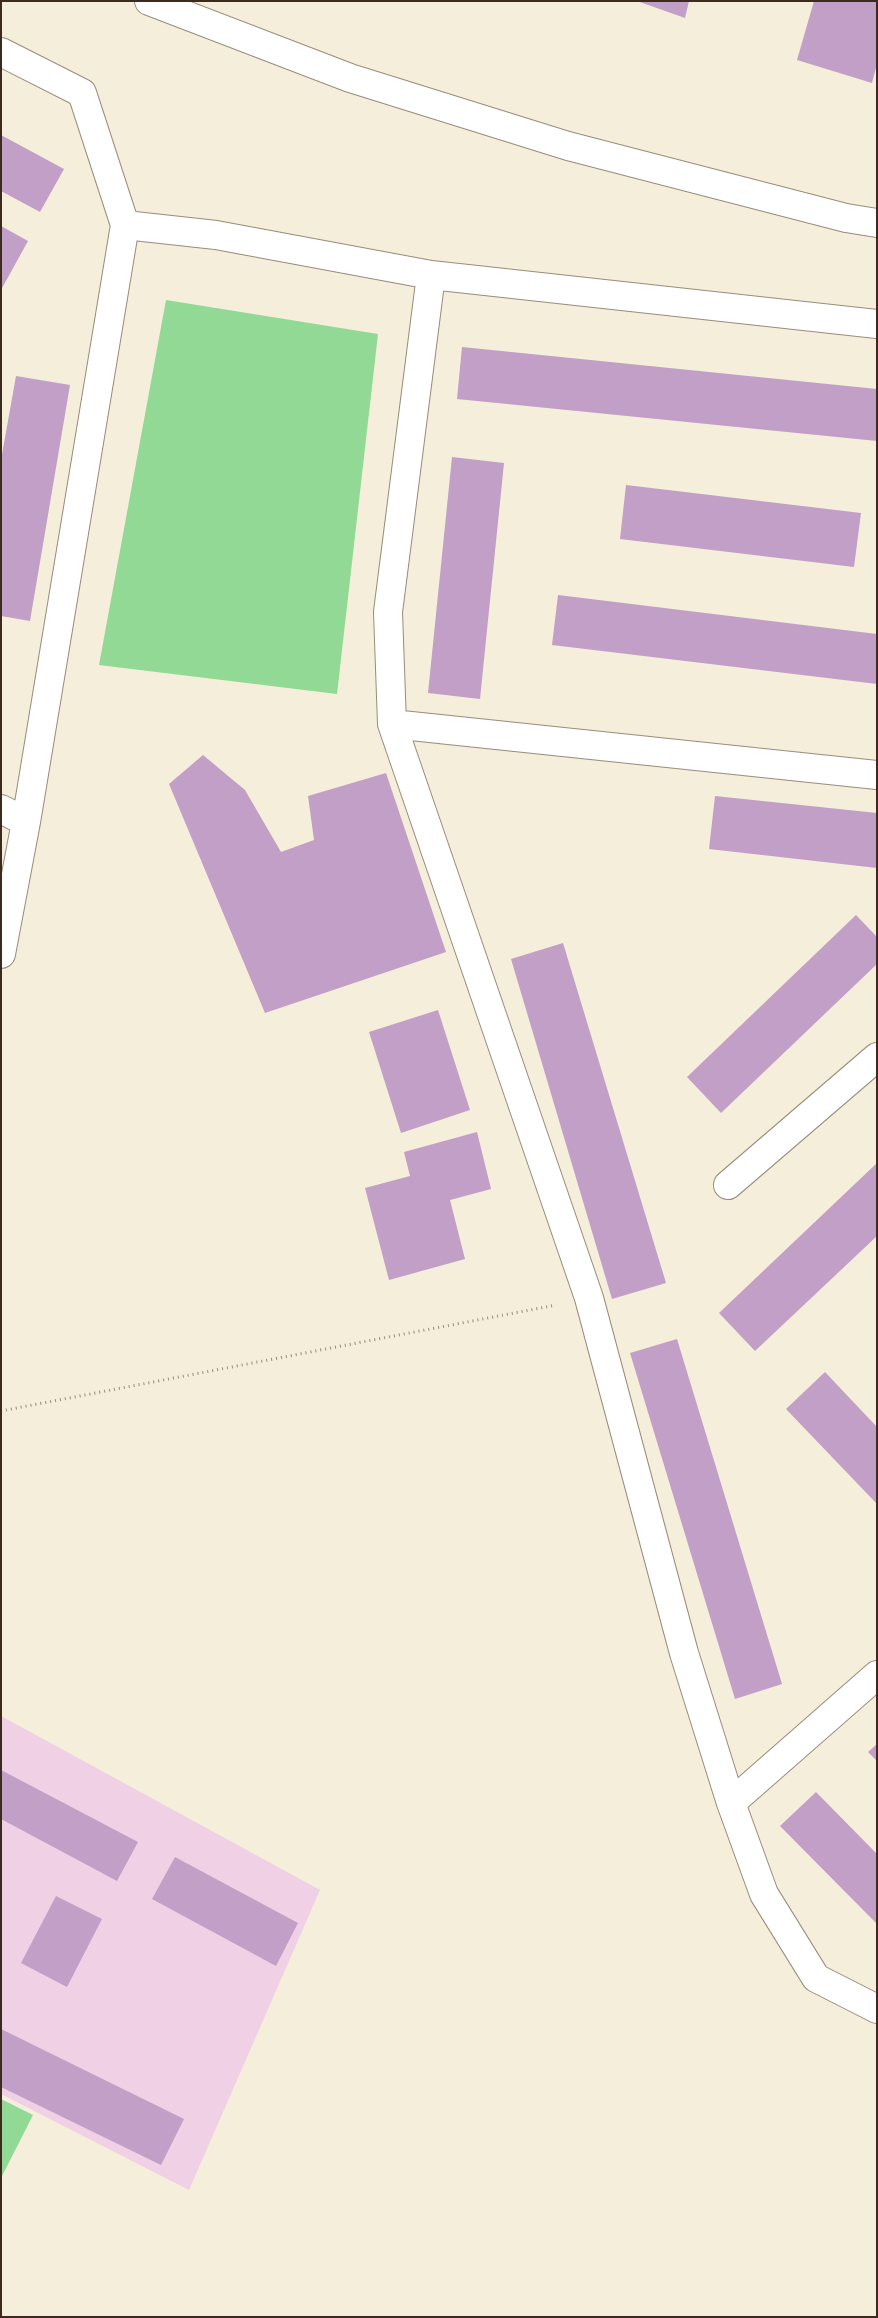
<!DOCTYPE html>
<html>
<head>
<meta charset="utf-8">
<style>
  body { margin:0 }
  #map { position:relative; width:878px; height:2318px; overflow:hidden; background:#f4eedb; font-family:Caveat,sans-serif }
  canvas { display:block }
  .frame { position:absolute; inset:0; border:2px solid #3b2a1e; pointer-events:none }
</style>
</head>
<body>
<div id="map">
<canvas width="878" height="2318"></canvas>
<div class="frame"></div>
</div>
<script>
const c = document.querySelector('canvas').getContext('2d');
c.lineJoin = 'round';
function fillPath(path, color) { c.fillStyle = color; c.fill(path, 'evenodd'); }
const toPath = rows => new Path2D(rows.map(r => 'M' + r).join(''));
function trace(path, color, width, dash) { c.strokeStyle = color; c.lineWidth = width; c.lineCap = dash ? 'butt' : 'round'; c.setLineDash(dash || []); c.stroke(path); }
fillPath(toPath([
  [1,1716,320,1890,189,2190,1,2094]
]), '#efd0e5');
fillPath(toPath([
  [166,300,378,334,337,694,99,665],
  [1,2099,33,2115,1,2178]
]), '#91d994');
fillPath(toPath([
  [637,1,689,1,685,18],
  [814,1,877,1,877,64,872,83,797,60],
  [1,135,64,169,40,212,1,191],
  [1,226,28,241,1,290],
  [462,347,877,389,877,441,457,399],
  [16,376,70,385,30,621,1,616,1,460],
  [452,457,504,463,480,699,428,693],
  [626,485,861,513,854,567,620,539],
  [558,595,877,634,877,684,552,645],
  [203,755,245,790,281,852,314,840,308,796,386,773,446,952,265,1013,169,784],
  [715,796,877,813,877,868,709,849],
  [856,915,877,937,877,964,721,1113,687,1077],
  [563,943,666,1283,612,1299,511,959],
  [438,1010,470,1110,401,1133,369,1032],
  [477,1132,491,1189,450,1200,465,1259,389,1280,365,1188,410,1176,404,1152],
  [877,1163,877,1236,755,1351,719,1313],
  [677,1339,782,1684,735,1699,630,1353],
  [825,1372,877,1427,877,1504,786,1409],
  [877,1744,877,1761,868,1752],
  [1,1770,138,1842,117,1881,1,1819],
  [816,1792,877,1854,877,1924,780,1826],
  [175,1857,298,1923,276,1966,152,1899],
  [56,1896,102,1919,67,1987,21,1963],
  [1,2029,184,2119,161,2165,1,2087]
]), '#c19fc6');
const minor = toPath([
  [1,52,82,93,125,225,26,822,1,954],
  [125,225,216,235,431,275,877,324],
  [431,275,388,612,392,724,589,1298,684,1653,731,1803,764,1894,816,1978,877,2009],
  [392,724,877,775],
  [1,809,26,822],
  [728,1185,877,1057],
  [731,1803,877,1675]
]);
const primary = toPath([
  [149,1,350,78,568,146,846,218,877,223]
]);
trace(minor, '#988c7c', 30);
trace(primary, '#988c7c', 30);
trace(toPath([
  [1,1411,556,1305]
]), '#988c7c', 3, [1, 4]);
trace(minor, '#fff', 28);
trace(primary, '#fff', 28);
</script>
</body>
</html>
